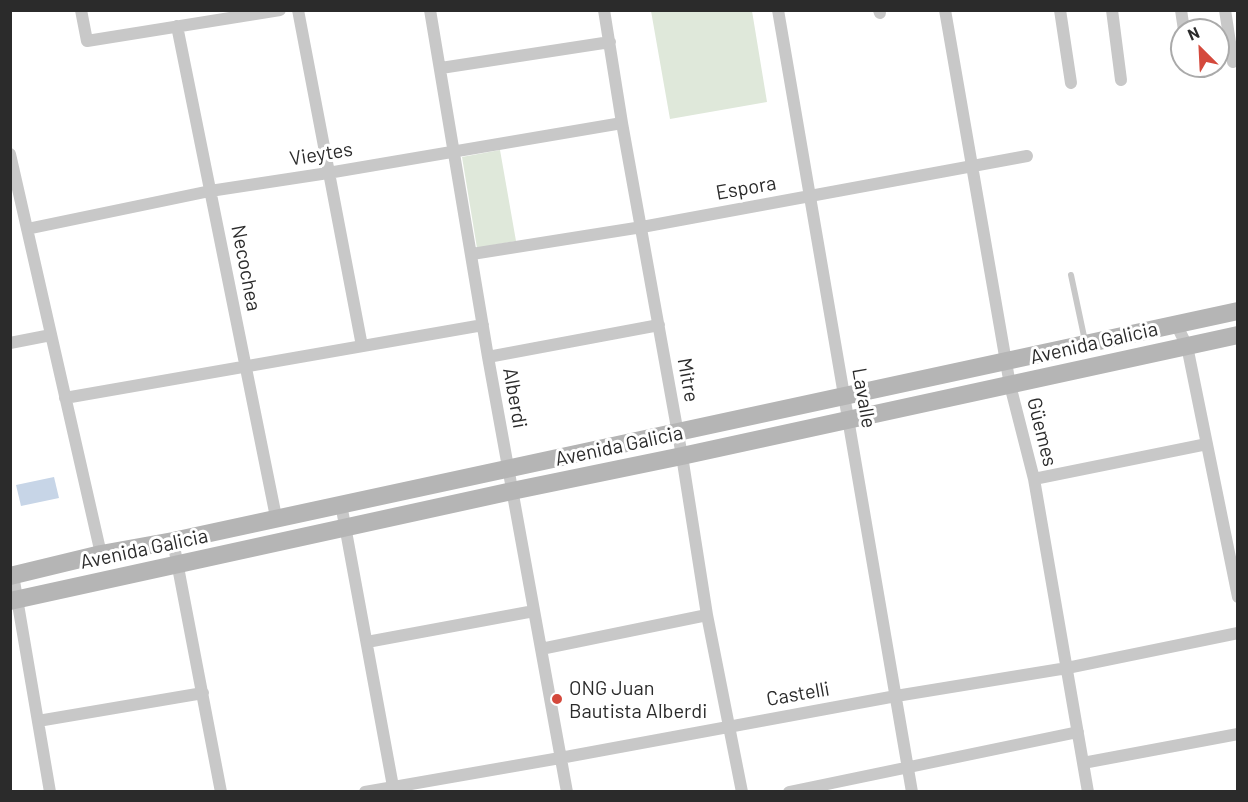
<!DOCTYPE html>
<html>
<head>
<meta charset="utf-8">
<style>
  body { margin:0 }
  #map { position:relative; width:1248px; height:802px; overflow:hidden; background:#fff; font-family:Barlow,sans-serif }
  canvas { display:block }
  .frame { position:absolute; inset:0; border:12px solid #2b2b2b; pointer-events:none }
  .north { position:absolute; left:1170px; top:18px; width:60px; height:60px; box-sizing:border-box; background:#fff; border:2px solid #aaa; border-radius:50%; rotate:336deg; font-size:16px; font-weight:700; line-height:24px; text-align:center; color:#2b2b2b }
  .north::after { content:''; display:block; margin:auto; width:21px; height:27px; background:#d4493c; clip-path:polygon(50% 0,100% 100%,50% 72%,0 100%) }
</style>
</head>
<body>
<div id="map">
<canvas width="1248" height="802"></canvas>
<div class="frame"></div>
<div class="north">N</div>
</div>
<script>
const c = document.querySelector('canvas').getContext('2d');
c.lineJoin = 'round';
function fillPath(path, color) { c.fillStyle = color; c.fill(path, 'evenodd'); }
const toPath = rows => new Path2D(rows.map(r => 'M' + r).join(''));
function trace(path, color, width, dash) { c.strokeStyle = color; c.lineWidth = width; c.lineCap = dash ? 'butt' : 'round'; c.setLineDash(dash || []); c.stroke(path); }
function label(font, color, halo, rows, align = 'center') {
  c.font = font + ' Barlow,sans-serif'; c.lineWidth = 6; c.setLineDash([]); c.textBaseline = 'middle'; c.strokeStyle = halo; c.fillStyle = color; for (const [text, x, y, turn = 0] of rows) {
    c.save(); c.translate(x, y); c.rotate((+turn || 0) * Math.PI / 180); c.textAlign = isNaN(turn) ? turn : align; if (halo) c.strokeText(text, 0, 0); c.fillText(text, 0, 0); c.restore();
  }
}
fillPath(toPath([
  [651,11,752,11,767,102,670,119],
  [500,150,516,241,477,248,462,157]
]), '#dfe8da');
fillPath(toPath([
  [54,477,59,498,21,506,16,485]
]), '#c7d5e7');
trace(toPath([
  [1071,275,1085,341]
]), '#c8c8c8', 6);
trace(toPath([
  [81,10,87,41,280,10],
  [298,10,362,346],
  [430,10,488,357,567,792],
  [604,10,622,123,682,456,707,615,742,792],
  [778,10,912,792],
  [879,10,880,13],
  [945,10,1010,385,1034,479,1088,792],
  [1060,10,1071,83],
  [1112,10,1121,80],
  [1181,10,1184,30],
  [1225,10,1233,62],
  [177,26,276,517],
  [441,68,610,42],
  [10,154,101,554],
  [27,229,210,191,328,173,622,123],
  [472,254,642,227,1027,156],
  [1176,324,1187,346,1238,597],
  [10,343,51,335],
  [488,357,659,325],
  [65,398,483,325],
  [1034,479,1207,444],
  [341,504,394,792],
  [173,541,221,792],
  [13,575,50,792],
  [367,642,534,611],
  [541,649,707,615],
  [38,721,203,693],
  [1083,763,1238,734],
  [365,792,560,758,896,696,1067,668,1238,633],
  [789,792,1078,732]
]), '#c8c8c8', 12);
trace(toPath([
  [10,576,101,554,173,541,1238,311],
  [10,601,512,491,682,456,1238,335]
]), '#b5b5b5', 18);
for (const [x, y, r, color] of [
  [557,699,6,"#d4493c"]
]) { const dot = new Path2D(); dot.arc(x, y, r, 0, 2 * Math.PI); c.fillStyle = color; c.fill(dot); trace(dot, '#fff', 2); }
label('20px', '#2b2b2b', '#fff', [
  ["Vieytes",321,154,-9],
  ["Espora",746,188,-10],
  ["Necochea",246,268,79],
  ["Avenida Galicia",1094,343,-13],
  ["Mitre",688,380,80],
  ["Alberdi",515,398,80],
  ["Lavalle",864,398,80],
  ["Güemes",1042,432,76],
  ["Avenida Galicia",619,446,-12],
  ["Avenida Galicia",144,549,-12],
  ["Castelli",798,694,-10]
]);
label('20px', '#2b2b2b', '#fff', [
  ["ONG Juan",569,688],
  ["Bautista Alberdi",569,711]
], 'left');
</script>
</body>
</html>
